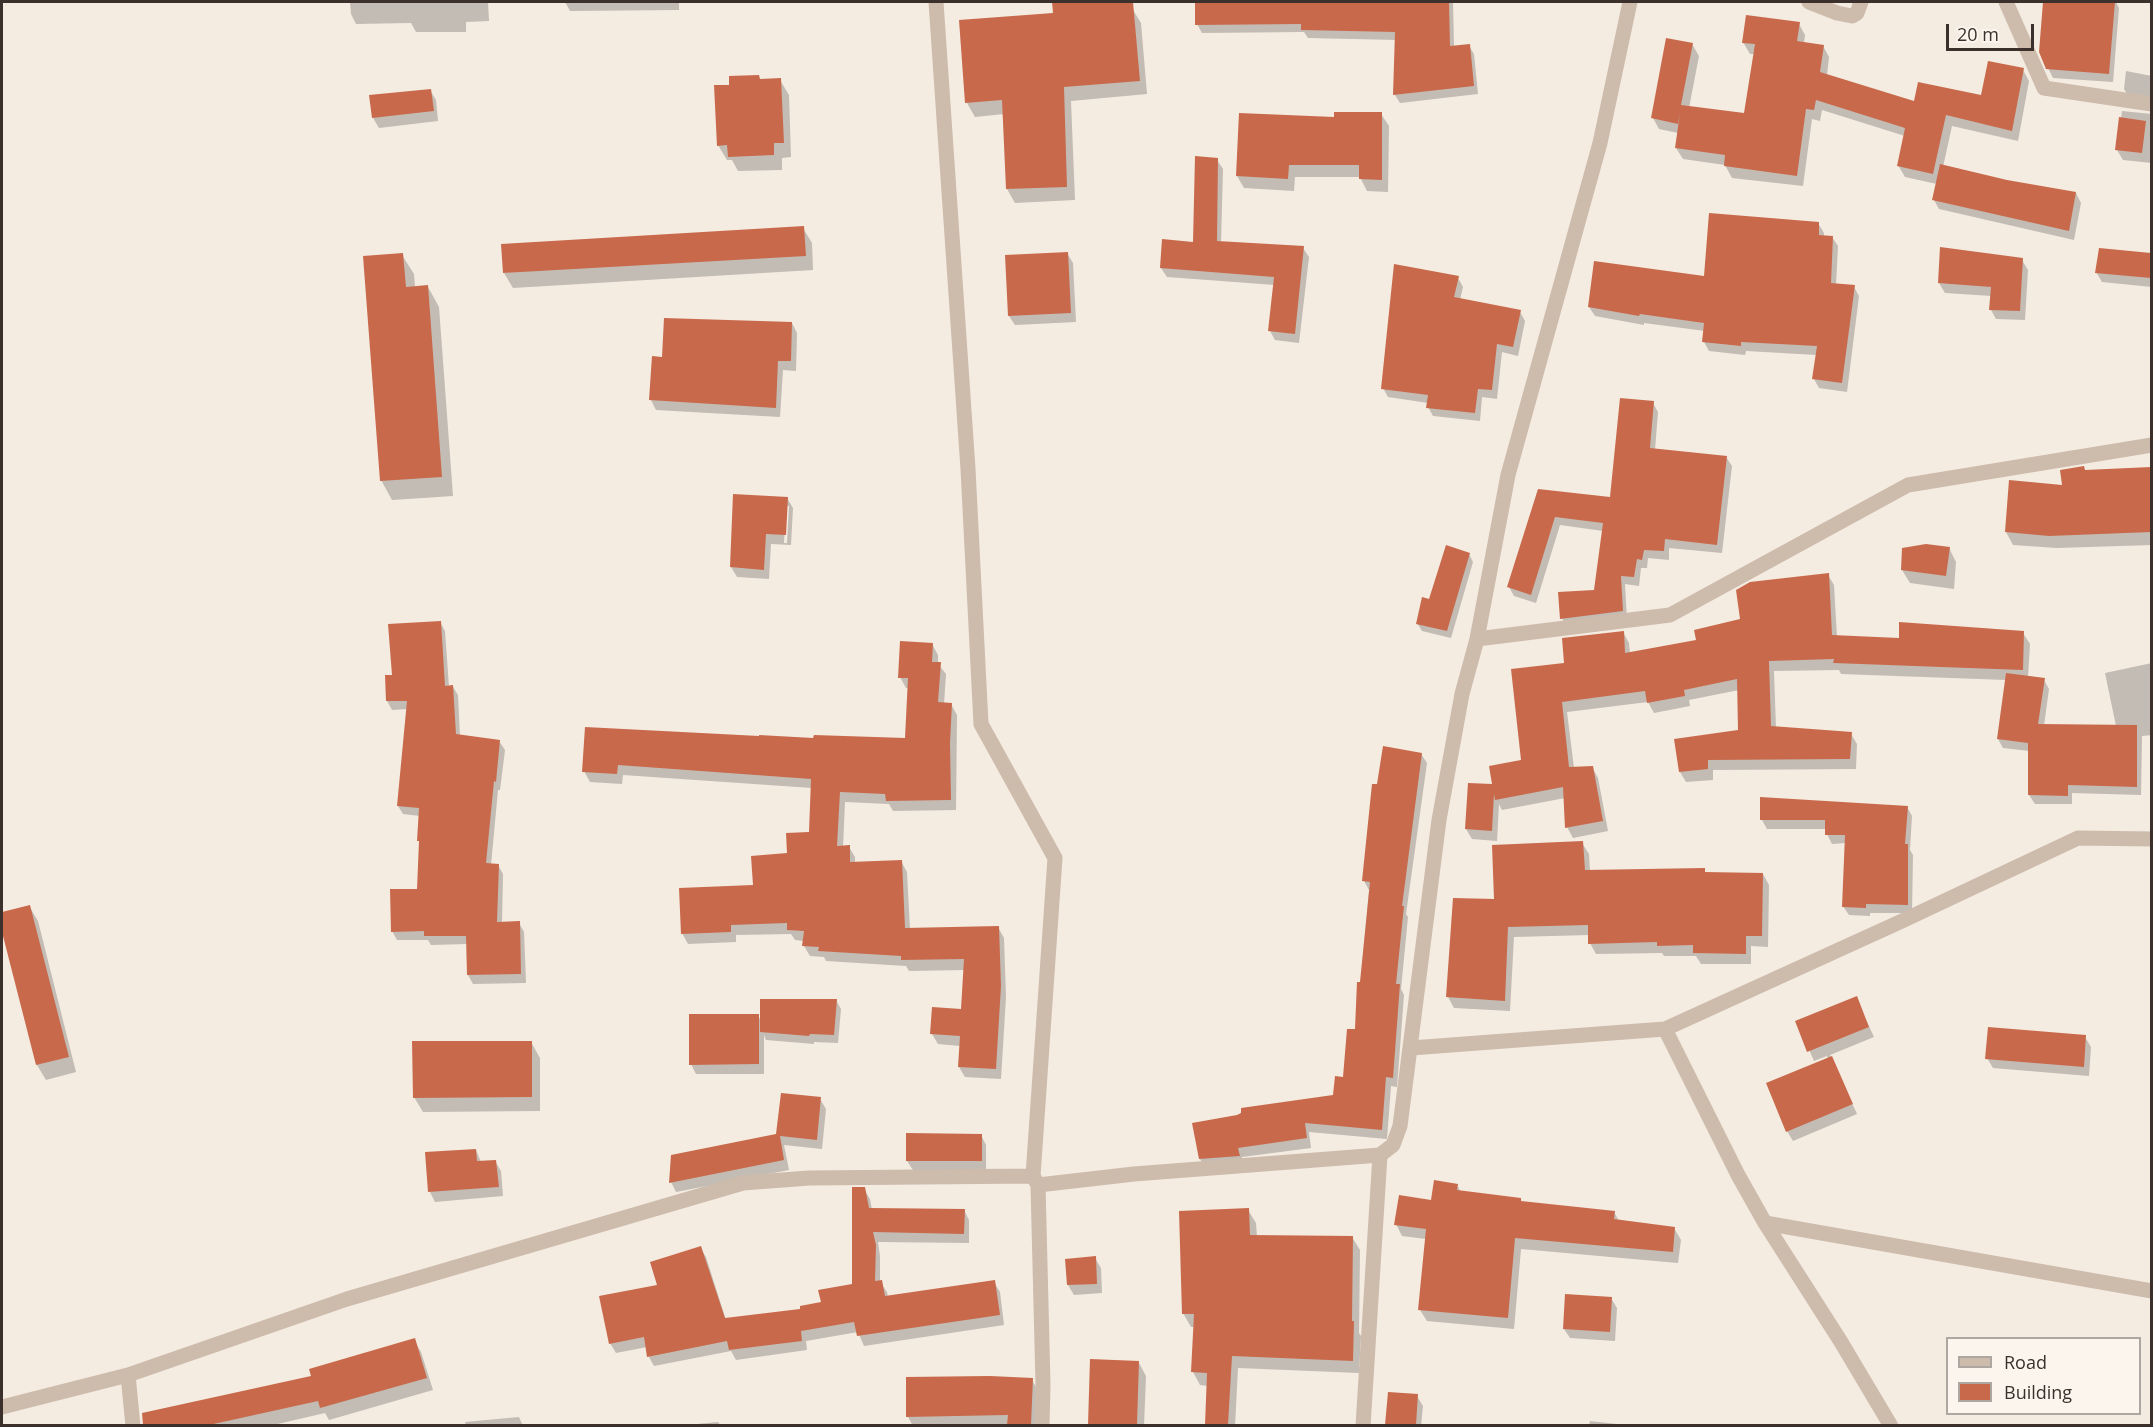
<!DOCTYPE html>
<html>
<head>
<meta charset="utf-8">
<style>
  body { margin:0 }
  #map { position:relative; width:2153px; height:1427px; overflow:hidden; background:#f4ebe1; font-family:"Open Sans",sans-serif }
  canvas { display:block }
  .frame { position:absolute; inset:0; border:3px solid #3b302b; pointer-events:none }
  .legend { position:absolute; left:1946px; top:1337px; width:195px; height:78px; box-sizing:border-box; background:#fbf5ee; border:2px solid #aea6a0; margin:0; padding:8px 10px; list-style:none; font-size:18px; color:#3b302b }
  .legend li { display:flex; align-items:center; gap:12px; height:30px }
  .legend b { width:30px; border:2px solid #aea6a0 }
  .scale { position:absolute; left:1946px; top:24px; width:88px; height:27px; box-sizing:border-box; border:3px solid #3b302b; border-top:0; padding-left:8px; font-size:18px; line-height:21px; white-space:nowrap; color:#3b302b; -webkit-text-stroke:4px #fbf5ee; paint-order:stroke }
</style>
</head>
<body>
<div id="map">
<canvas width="2153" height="1427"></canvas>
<div class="frame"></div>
<ul class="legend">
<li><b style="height:8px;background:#cdbbac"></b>Road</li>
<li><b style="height:16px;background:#c8694b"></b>Building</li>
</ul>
<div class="scale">20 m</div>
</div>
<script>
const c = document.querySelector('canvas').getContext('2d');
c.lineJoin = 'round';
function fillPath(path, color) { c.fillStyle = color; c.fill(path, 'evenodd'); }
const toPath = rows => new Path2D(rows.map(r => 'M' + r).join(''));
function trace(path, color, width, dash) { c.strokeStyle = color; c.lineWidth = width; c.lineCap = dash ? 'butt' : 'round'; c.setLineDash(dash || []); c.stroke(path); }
fillPath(toPath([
  [350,2,488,2,489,21,466,22,466,32,416,32,411,23,356,24,351,14],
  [565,2,679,2,679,10,570,11],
  [1053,2,1081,2,1082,14,1133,10,1141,23,1147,94,1071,101,1075,200,1015,203,1007,189,1004,114,975,117,967,103,1054,14],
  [1354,2,1453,2,1454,47,1469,46,1474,54,1478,94,1400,103,1395,95,1397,40,1308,38,1304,32,1202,33,1197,24],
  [2044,2,2116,2,2119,8,2113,82,2053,78,2040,52],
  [1799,24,1805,35,1804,43,1823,46,1829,57,1827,75,1915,103,1983,97,2023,70,2029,81,2018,141,1952,126,1943,167,2007,182,2076,193,2081,203,2074,240,1939,209,1934,200,1937,184,1905,177,1898,165,1905,136,1822,110,1820,121,1812,119,1803,186,1732,178,1725,165,1683,159,1676,148,1678,133,1659,129,1653,118,1692,44,1699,56,1689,108,1746,115,1755,54,1750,54,1743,42],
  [2126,71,2152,76,2152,103,2130,99,2124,89],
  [780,80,789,95,791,157,782,158,782,170,738,171,732,160,727,160,718,145,730,86,761,81],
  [430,90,436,100,438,121,379,128,373,118],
  [2122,111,2152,114,2152,163,2123,160,2117,150],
  [1381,114,1389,126,1388,192,1367,191,1360,177,1295,177,1294,191,1244,188,1237,176,1335,119],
  [1217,160,1223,169,1221,243,1303,248,1309,257,1299,343,1275,340,1270,331,1275,285,1167,277,1161,268,1195,243],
  [1818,223,1824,233,1824,236,1832,237,1838,246,1836,285,1854,287,1859,296,1847,392,1819,388,1814,379,1817,355,1746,351,1745,355,1709,351,1704,342,1705,331,1644,323,1644,325,1595,316,1589,307,1705,278],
  [803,228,812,243,813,270,513,288,504,273],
  [1941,249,2022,260,2028,270,2025,320,1996,319,1991,310,1992,296,1945,293,1939,283],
  [2100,250,2152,255,2152,287,2102,282,2096,272],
  [1067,253,1073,263,1076,322,1015,325,1009,316],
  [402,255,414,274,415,287,428,287,439,307,453,496,392,500,381,480],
  [1458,278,1463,287,1460,300,1520,312,1525,321,1518,356,1502,352,1497,399,1482,397,1480,421,1433,416,1428,407,1428,403,1388,397,1383,388],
  [792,323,797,333,796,371,783,370,780,417,656,410,651,400,664,359],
  [1653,403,1658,412,1655,450,1726,457,1732,466,1722,553,1669,548,1669,560,1648,558,1647,568,1641,568,1639,586,1625,584,1627,620,1567,628,1562,618,1596,591,1603,531,1560,525,1536,603,1514,596,1509,587,1539,490,1611,499],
  [2152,469,2152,545,2057,548,2013,545,2006,532,2085,471],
  [787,498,793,508,791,545,771,544,769,579,737,577,731,567],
  [786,506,789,506,787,543,784,543],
  [1949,548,1956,562,1954,589,1910,583,1902,570],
  [1469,554,1473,562,1451,638,1422,631,1417,623,1430,601],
  [1828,575,1834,585,1837,637,1900,639,2023,633,2030,644,2028,677,2044,680,2049,689,2044,726,2116,726,2105,673,2152,663,2152,735,2142,736,2141,795,2072,793,2072,804,2035,804,2029,795,2029,751,2003,748,1998,739,2006,680,1841,674,1839,670,1774,671,1776,728,1851,734,1857,744,1856,769,1713,770,1713,780,1686,782,1680,772,1740,731,1739,690,1689,700,1690,706,1654,713,1648,702,1567,712,1574,768,1592,767,1598,778,1608,831,1573,838,1567,827,1565,798,1502,810,1499,804,1497,841,1472,839,1466,829,1494,786,1522,761,1566,664,1623,632,1629,643,1630,654,1698,642],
  [440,622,445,631,449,687,453,687,458,695,460,736,499,741,505,750,500,790,498,790,491,865,498,865,503,874,502,923,519,923,524,932,526,983,473,984,468,975,467,944,431,945,428,940,397,940,392,931,419,890,420,816,403,814,398,806,408,709,392,710,387,701,393,676],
  [932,644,938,655,938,664,946,674,944,704,951,704,957,715,956,810,893,811,889,804,845,802,843,847,849,847,855,857,855,864,901,861,907,872,910,929,998,927,1004,938,1006,997,1001,1079,965,1077,959,1067,960,1046,938,1044,932,1034,963,1011,965,970,909,971,906,966,826,961,824,957,810,956,804,946,804,941,795,940,791,934,736,935,736,942,688,944,682,933,754,886,810,833,812,788,623,775,622,784,590,782,584,771,587,728,815,740,906,739,909,688,906,688,900,677],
  [1421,754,1427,763,1406,914,1408,917,1401,989,1404,995,1397,1087,1391,1086,1387,1139,1309,1132,1311,1148,1242,1157,1244,1165,1206,1168,1200,1159,1335,1097,1344,1078,1356,1031,1369,890,1364,881,1378,786],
  [1762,799,1907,807,1912,816,1910,850,1913,855,1912,913,1870,913,1870,916,1849,915,1843,906,1846,843,1832,844,1827,834,1827,829,1767,829,1762,820],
  [1582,843,1589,854,1590,871,1704,870,1707,874,1763,874,1769,885,1768,947,1751,946,1751,964,1701,964,1696,956,1664,956,1662,953,1596,954,1590,943,1590,935,1514,937,1510,1011,1454,1008,1448,997,1495,901],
  [29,906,38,921,76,1072,46,1080,37,1065,2,927,2,913],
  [1856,998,1874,1037,1830,1055,1857,1114,1793,1141,1787,1131,1828,1059,1827,1056,1814,1061,1797,1022],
  [836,1000,841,1009,838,1043,814,1042,814,1044,766,1040,764,1035,764,1074,696,1074,691,1064,758,1016,762,1022],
  [2085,1037,2091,1047,2089,1076,1993,1068,1987,1058],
  [531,1042,540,1058,540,1111,423,1112,414,1097],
  [820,1099,826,1109,822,1149,784,1145,789,1170,676,1192,671,1182,778,1135],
  [981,1135,986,1145,986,1170,913,1170,907,1161],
  [476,1150,481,1162,495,1161,501,1171,503,1196,435,1202,430,1192],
  [1457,1185,1461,1192,1521,1200,1522,1202,1614,1212,1619,1221,1674,1228,1681,1240,1678,1263,1521,1249,1514,1329,1427,1321,1420,1310,1426,1239,1402,1236,1396,1224],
  [864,1189,870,1199,872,1210,964,1210,969,1220,969,1243,878,1242,880,1256,880,1282,887,1292,888,1297,994,1282,1000,1292,1004,1325,864,1346,858,1332,806,1341,807,1350,736,1360,731,1351,654,1366,649,1357,647,1347,616,1353,610,1343,659,1286,700,1248,706,1257,726,1320,802,1310,822,1303,853,1286],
  [1248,1210,1256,1223,1257,1237,1352,1237,1360,1250,1359,1333,1361,1336,1359,1373,1238,1368,1235,1426,1153,1426,1206,1424,1208,1386,1200,1385,1193,1372,1195,1327,1191,1327,1183,1313],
  [1095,1258,1101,1268,1102,1293,1074,1295,1068,1285],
  [1611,1298,1617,1308,1615,1341,1570,1338,1564,1329],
  [414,1340,421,1352,433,1390,329,1420,325,1413,269,1426,145,1426,143,1415,313,1377],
  [1139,1363,1146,1376,1144,1426,1091,1426,1090,1410],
  [1032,1380,1038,1391,1037,1426,913,1426,908,1417],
  [1389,1393,1417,1396,1423,1406,1421,1426,1387,1426],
  [519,1417,523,1426,466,1426,465,1422],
  [1590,1421,1634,1426,1589,1426],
  [718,1422,721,1426,687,1426,687,1425]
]), '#0003');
fillPath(toPath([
  [1052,2,1133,2,1140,81,1064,87,1067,187,1006,189,1002,100,965,103,959,20,1053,13],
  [1195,2,1449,2,1450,46,1470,44,1474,86,1393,95,1395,32,1301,30,1301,24,1195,25],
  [2043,2,2115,2,2109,74,2046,69,2039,52],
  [1746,15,1800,22,1797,41,1824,45,1820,72,1914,101,1918,82,1981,95,1988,61,2024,68,2012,131,1946,115,1933,174,1897,166,1905,128,1816,100,1814,110,1806,109,1797,176,1724,166,1725,155,1675,148,1680,113,1678,124,1651,118,1666,38,1693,43,1681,105,1744,113,1755,44,1742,43],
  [759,75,760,79,781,78,784,143,774,143,774,155,728,157,727,145,717,146,714,85,729,85,729,76],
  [431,89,434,111,372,118,369,95],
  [1334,112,1382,112,1382,180,1359,179,1359,165,1289,165,1288,179,1236,176,1239,113,1334,117],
  [2119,117,2146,121,2142,153,2115,150],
  [1195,156,1218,158,1217,241,1304,246,1295,334,1268,331,1274,277,1160,268,1162,239,1193,242],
  [1940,164,2007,180,2076,192,2069,231,1932,200],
  [1709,213,1819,222,1819,235,1833,236,1831,283,1855,285,1842,383,1812,379,1817,346,1741,342,1741,346,1702,342,1704,323,1640,314,1639,316,1588,307,1594,261,1704,276],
  [804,226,806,256,503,273,501,244],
  [1940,247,2023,258,2020,311,1989,310,1991,287,1938,283],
  [2099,248,2151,253,2151,278,2095,273],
  [1068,252,1071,313,1008,316,1005,255],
  [403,253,406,287,428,285,442,477,380,481,363,256],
  [1394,264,1459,276,1454,297,1521,310,1513,347,1497,344,1492,390,1478,389,1475,413,1426,408,1428,395,1381,389],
  [664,318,792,322,791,361,778,361,776,408,649,400,652,356,662,357],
  [1620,398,1654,401,1650,448,1727,456,1717,545,1665,539,1664,551,1644,550,1642,560,1637,559,1634,577,1621,576,1623,611,1560,619,1558,592,1594,590,1603,523,1555,517,1531,595,1507,587,1538,489,1610,497],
  [2084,466,2085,470,2151,467,2151,532,2049,536,2005,532,2009,480,2062,485,2060,470],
  [733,494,788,497,786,535,766,534,764,570,730,567],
  [1926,544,1950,547,1946,576,1901,570,1902,548],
  [1446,545,1470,553,1447,631,1416,624,1422,597,1429,599],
  [1829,573,1832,635,1899,638,1899,622,2024,631,2023,670,1833,663,1834,659,1769,661,1771,726,1852,732,1850,759,1708,760,1708,769,1679,772,1674,739,1738,730,1737,679,1684,690,1685,696,1647,703,1645,691,1562,702,1569,767,1593,766,1603,821,1565,828,1563,787,1495,800,1494,794,1492,831,1465,829,1468,783,1492,784,1489,766,1521,760,1511,669,1564,663,1562,638,1624,631,1625,653,1696,640,1694,630,1740,619,1736,590,1750,582],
  [441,621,445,686,453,685,456,734,500,740,496,782,494,781,486,863,499,864,497,922,520,921,521,974,467,975,466,936,424,936,424,931,391,932,390,889,417,889,419,841,417,841,419,808,397,806,407,701,386,701,385,675,392,675,388,624],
  [900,641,933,643,932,662,941,662,938,702,952,703,950,743,951,800,886,801,885,794,840,792,837,846,850,845,850,862,902,860,905,928,999,926,1001,986,996,1069,958,1067,960,1036,930,1034,932,1007,961,1009,964,959,901,960,901,956,818,951,819,947,802,946,804,931,787,930,787,923,731,925,731,932,681,934,679,888,753,885,751,856,787,853,786,833,809,832,811,779,618,765,617,774,582,772,585,727,759,736,759,735,813,738,814,735,905,738,908,678,898,678],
  [2006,673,2045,678,2038,724,2137,725,2137,787,2068,785,2068,796,2028,795,2028,743,1997,739],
  [1383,746,1422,753,1402,906,1404,906,1396,984,1400,984,1393,1078,1386,1077,1382,1130,1305,1123,1307,1138,1238,1148,1240,1156,1199,1159,1192,1123,1237,1115,1241,1113,1241,1108,1333,1095,1335,1076,1343,1077,1347,1029,1355,1029,1357,982,1360,982,1370,882,1362,881,1372,784,1377,784],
  [1760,797,1908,806,1905,844,1908,844,1908,905,1866,904,1866,908,1842,907,1845,835,1825,835,1825,820,1760,820],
  [1583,841,1585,870,1705,868,1705,872,1763,873,1762,936,1746,936,1746,954,1693,953,1693,945,1657,946,1657,942,1588,944,1588,925,1508,927,1505,1001,1446,997,1453,898,1494,899,1492,845],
  [30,905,69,1057,36,1065,2,932,2,912],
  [1857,996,1869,1027,1807,1052,1795,1021],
  [760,999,837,999,834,1035,810,1034,809,1036,760,1032],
  [689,1014,759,1014,759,1064,689,1065],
  [1988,1027,2086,1035,2084,1067,1985,1059],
  [412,1041,532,1041,532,1097,413,1098],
  [1832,1056,1853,1104,1786,1132,1766,1083],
  [781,1093,821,1097,817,1140,780,1136,784,1160,669,1183,671,1155,776,1134],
  [906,1133,982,1134,982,1161,906,1161],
  [476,1149,477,1161,496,1160,499,1187,428,1192,425,1152],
  [1434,1180,1458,1184,1457,1190,1521,1198,1521,1201,1615,1211,1614,1219,1675,1227,1673,1252,1515,1238,1508,1318,1418,1310,1426,1229,1394,1225,1399,1195,1431,1200],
  [852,1187,865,1187,869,1208,965,1209,964,1234,873,1232,876,1245,875,1281,882,1280,885,1296,995,1280,1000,1315,857,1336,854,1322,801,1331,802,1341,729,1350,727,1341,647,1357,644,1337,609,1344,599,1296,657,1285,650,1262,701,1246,725,1318,800,1309,800,1306,821,1302,818,1290,852,1284],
  [1249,1208,1250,1235,1353,1236,1352,1321,1354,1321,1353,1361,1232,1356,1228,1425,1205,1425,1207,1373,1191,1372,1194,1314,1182,1314,1179,1211],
  [1096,1256,1097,1284,1067,1285,1065,1259],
  [1565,1294,1612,1297,1610,1332,1563,1329],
  [415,1338,427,1378,320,1408,318,1401,209,1425,143,1425,142,1413,311,1376,309,1369],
  [1090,1359,1139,1361,1137,1425,1088,1425],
  [990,1376,1033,1378,1031,1425,1007,1425,1008,1415,906,1417,906,1377],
  [1388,1392,1418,1394,1416,1425,1385,1425]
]), '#c8694b');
trace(toPath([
  [936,2,968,469,981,724,1055,858,1033,1176],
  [1809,2,1837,13,1852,16,1857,13,1861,2],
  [2006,2,2044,88,2152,104],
  [1477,639,1670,615,1908,485,2152,445],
  [1665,1029,1738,1175,1765,1223,1841,1342,1891,1426],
  [1411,1048,1665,1029,1902,921,2078,838,2152,839],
  [1038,1185,1134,1174,1380,1155,1393,1145,1400,1126,1439,820,1462,694,1477,639,1508,475,1600,143,1630,2],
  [1765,1223,2152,1291],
  [128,1375,133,1426],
  [2,1407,128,1375,347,1299,743,1183,809,1178,1033,1176,1038,1185,1043,1384,1042,1426],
  [1363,1426,1380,1155]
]), '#cdbbac', 15);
</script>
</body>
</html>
